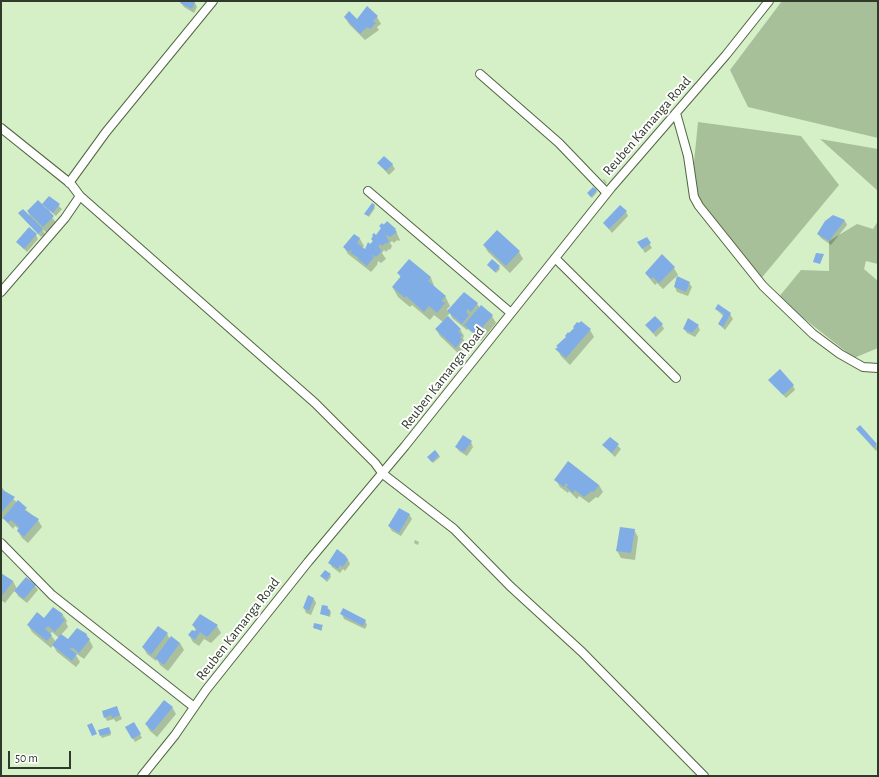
<!DOCTYPE html>
<html>
<head>
<meta charset="utf-8">
<style>
  body { margin:0 }
  #map { position:relative; width:879px; height:777px; overflow:hidden; background:#d5efc6; font-family:"Alegreya Sans",sans-serif }
  canvas { display:block }
  .frame { position:absolute; inset:0; border:2px solid #303a2a; pointer-events:none }
  .scale { position:absolute; left:8px; top:751px; width:63px; height:18px; box-sizing:border-box; border:2px solid #303a2a; border-top:0; padding-left:5px; font-size:12px; line-height:14px; white-space:nowrap; color:#303a2a; -webkit-text-stroke:3px #fff; paint-order:stroke }
</style>
</head>
<body>
<div id="map">
<canvas width="879" height="777"></canvas>
<div class="frame"></div>
<div class="scale">50 m</div>
</div>
<script>
const c = document.querySelector('canvas').getContext('2d');
c.lineJoin = 'round';
function fillPath(path, color) { c.fillStyle = color; c.fill(path, 'evenodd'); }
const toPath = rows => new Path2D(rows.map(r => 'M' + r).join(''));
function trace(path, color, width, dash) { c.strokeStyle = color; c.lineWidth = width; c.lineCap = dash ? 'butt' : 'round'; c.setLineDash(dash || []); c.stroke(path); }
function label(font, color, halo, rows, align = 'center') {
  c.font = font + ' "Alegreya Sans",sans-serif'; c.lineWidth = 4; c.setLineDash([]); c.textBaseline = 'middle'; c.strokeStyle = halo; c.fillStyle = color; for (const [text, x, y, turn = 0] of rows) {
    c.save(); c.translate(x, y); c.rotate((+turn || 0) * Math.PI / 180); c.textAlign = isNaN(turn) ? turn : align; if (halo) c.strokeText(text, 0, 0); c.fillText(text, 0, 0); c.restore();
  }
}
fillPath(toPath([
  [782,1,878,1,878,138,748,107,730,70],
  [698,122,801,136,839,185,759,281,697,198,693,172],
  [820,139,878,149,878,191],
  [878,221,878,264,866,261,864,269,878,281,878,348,854,358,778,298,801,270,829,271,829,241,857,224,873,229]
]), '#a8c09a');
fillPath(toPath([
  [182,1,191,1,195,3,197,7,194,13,184,7,181,3],
  [345,17,357,20,377,17,381,24,377,27,379,30,365,40,349,24],
  [379,164,392,164,395,169,389,175],
  [604,179,607,183,606,184,603,180],
  [596,190,597,192,592,198,589,195],
  [49,197,62,209,56,216,50,211,49,213,57,224,48,234,42,229,45,234,41,237,20,214,30,217,28,211,47,210,44,204],
  [374,206,375,208,369,217,366,214],
  [626,212,628,216,612,233,604,223],
  [833,216,845,221,847,225,831,245,821,238,818,234],
  [387,222,395,229,400,240,399,241,397,240,394,243,392,241,390,243,392,246,390,250,389,249,386,252,384,250,382,253,386,259,381,263,378,261,377,265,371,272,348,254,344,247,354,235,360,239,364,246,362,248,365,251,373,242,372,240,382,229,381,226],
  [36,235,38,239,27,252,17,242],
  [646,238,652,248,645,253,639,243],
  [484,245,519,252,523,259,510,273,488,252],
  [662,256,674,268,678,275,663,289,657,283,655,285,646,274],
  [409,260,431,278,435,288,445,296,450,306,447,309,448,312,477,304,480,308,481,307,492,316,496,323,481,341,468,329,467,330,452,318,450,313,447,316,460,329,464,336,463,338,465,343,464,345,465,347,460,355,440,336,436,329,443,322,434,315,430,320,412,305,410,307,398,297,393,288,401,278,398,273],
  [490,267,499,267,500,269,496,273],
  [689,283,692,287,688,296,677,292,675,287],
  [716,309,730,314,733,319,725,330,719,324,724,317],
  [581,322,590,330,594,337,570,365,561,356,557,349],
  [646,325,662,325,664,329,656,337],
  [698,326,700,330,695,337,687,333,684,329],
  [770,380,793,386,795,390,786,398],
  [427,401,428,403,422,411,418,409],
  [857,429,876,445,878,448,876,451],
  [610,438,621,449,615,457,604,446],
  [471,442,473,447,467,456,459,451,456,447],
  [439,455,440,457,433,463,429,459],
  [556,480,599,485,603,492,598,498,596,497,589,503,579,496,577,499,569,491,568,493,560,487],
  [1,486,6,493,38,520,42,527,28,543,22,538,18,531,19,529,15,526,13,529,5,520,1,518],
  [409,514,412,519,401,536,392,531,389,526],
  [634,530,638,537,635,560,621,558,617,551],
  [415,540,419,542,418,545,414,543],
  [346,556,350,564,345,571,343,569,340,573,332,567,330,563],
  [1,574,13,581,17,589,35,586,38,590,27,603,18,596,15,590,5,603,1,600],
  [330,575,331,577,327,582,321,576],
  [314,599,316,603,311,615,306,613,304,608],
  [327,607,331,612,330,617,321,614],
  [53,609,63,615,67,621,66,623,68,627,61,635,68,641,77,629,87,635,93,647,84,659,74,652,80,662,76,667,57,652,53,645,51,648,32,632,28,625,44,620],
  [52,632,59,638,56,642,50,634],
  [342,614,365,621,367,625,365,629,344,619],
  [193,625,217,626,221,633,211,643,204,639,199,646,193,642,189,635,196,631],
  [322,626,322,631,314,628],
  [167,634,170,639,180,643,184,650,168,671,160,665,157,659,156,661,147,654,143,647],
  [116,707,122,719,116,722,114,719,107,721,105,717],
  [172,707,176,714,157,737,150,731,146,724],
  [134,724,142,738,135,742,127,728],
  [110,730,111,735,102,738,101,736]
]), '#0003');
fillPath(toPath([
  [181,1,193,1,195,2,192,9,180,3],
  [367,6,378,16,373,21,376,23,370,29,368,27,365,29,360,34,344,17,349,11,357,19],
  [384,156,393,164,386,171,377,163],
  [593,187,597,190,591,197,587,193],
  [49,196,60,204,53,213,42,204],
  [38,200,54,216,43,227,27,211],
  [372,203,375,205,373,209,368,216,364,214],
  [620,205,627,211,609,229,603,223],
  [23,209,43,229,38,234,18,213],
  [833,215,845,220,829,241,817,234,825,221],
  [387,221,396,229,395,230,397,232,390,237,387,235,386,236,389,241,386,244,385,243,382,246,380,244,378,246,382,251,376,257,373,255,372,256,374,257,367,266,358,259,359,258,350,253,352,251,350,250,349,252,343,247,354,234,360,238,357,243,365,249,368,242,370,244,373,241,371,239,373,236,372,235,374,233,376,235,381,228,379,226,382,223,384,225],
  [29,227,37,234,24,249,16,242],
  [497,230,520,251,506,266,483,245],
  [647,237,651,243,642,249,637,242],
  [816,253,824,254,820,264,813,262],
  [662,254,675,267,659,283,653,277,651,279,645,273],
  [409,259,431,277,428,281,446,296,441,301,445,303,437,313,429,306,424,312,406,296,405,298,392,287,401,276,397,273],
  [492,259,500,266,495,272,487,265],
  [677,276,690,282,686,292,674,287],
  [464,292,478,303,471,312,468,309,466,312,469,315,462,324,447,311],
  [718,304,731,313,723,327,718,324,724,314,715,309],
  [481,305,493,315,476,335,464,325],
  [448,316,461,329,458,331,462,335,460,338,462,339,456,348,435,329],
  [655,316,663,324,653,333,645,325],
  [688,318,699,325,692,333,683,329],
  [581,321,591,329,566,358,555,349,558,347,556,346,566,337,565,336,568,332,569,333,574,328,573,327,577,322,579,323],
  [780,369,794,385,783,395,768,380],
  [424,397,428,401,420,410,416,407],
  [860,425,877,444,874,448,856,429],
  [463,435,472,441,464,452,455,447],
  [610,437,619,444,612,453,602,445],
  [435,450,439,455,432,462,427,457],
  [568,461,599,485,594,492,592,491,584,497,575,490,573,493,566,487,568,485,566,483,564,487,554,480],
  [1,489,15,497,1,513],
  [18,500,27,508,24,510,39,519,24,537,17,531,19,527,11,520,8,523,3,518],
  [399,508,410,514,399,533,388,526],
  [620,527,635,529,631,553,616,551],
  [337,549,346,556,345,557,348,559,343,567,340,565,338,569,328,563],
  [325,570,331,574,326,580,320,576],
  [1,573,13,581,1,597],
  [26,577,36,585,24,599,14,591],
  [308,595,314,598,309,611,303,608],
  [322,605,328,606,327,609,330,610,329,616,320,614],
  [53,607,63,614,61,617,65,620,55,632,48,626,45,629,52,635,47,641,27,625,37,612,44,618],
  [343,608,366,620,363,626,340,614],
  [200,614,218,625,207,637,200,632,195,640,188,635,192,630,195,631,197,629,192,625],
  [314,623,323,625,321,630,313,628],
  [158,626,168,633,151,655,142,647],
  [77,628,87,634,86,636,90,639,79,653,72,647,70,649,77,654,72,661,52,645,61,634,68,639],
  [171,636,180,643,164,665,155,658],
  [164,700,173,707,153,731,145,724],
  [117,706,120,715,112,718,111,715,104,718,102,711],
  [134,722,141,734,132,739,125,727],
  [92,723,97,734,92,736,87,725],
  [109,727,111,733,100,736,98,730]
]), '#80ade5');
const minor = toPath([
  [480,74,559,143,607,193],
  [676,113,688,156,694,197,699,206,763,286,813,334,840,354,863,367,878,368],
  [1,128,71,184,80,196,315,403,375,463,383,474,454,529,510,586,582,652,704,776],
  [69,183,106,132,213,1],
  [368,191,511,313],
  [555,258,676,378],
  [1,292,65,218,80,196],
  [1,543,52,595,194,707],
  [142,776,175,735,206,690,308,562,405,446,611,188,726,55,769,1]
]);
trace(minor, '#506643', 10);
trace(minor, '#fff', 8);
label('14px', '#303a2a', '#fff', [
  ["Reuben Kamanga Road",647,126,-49],
  ["Reuben Kamanga Road",443,378,-52],
  ["Reuben Kamanga Road",238,629,-52]
]);
</script>
</body>
</html>
